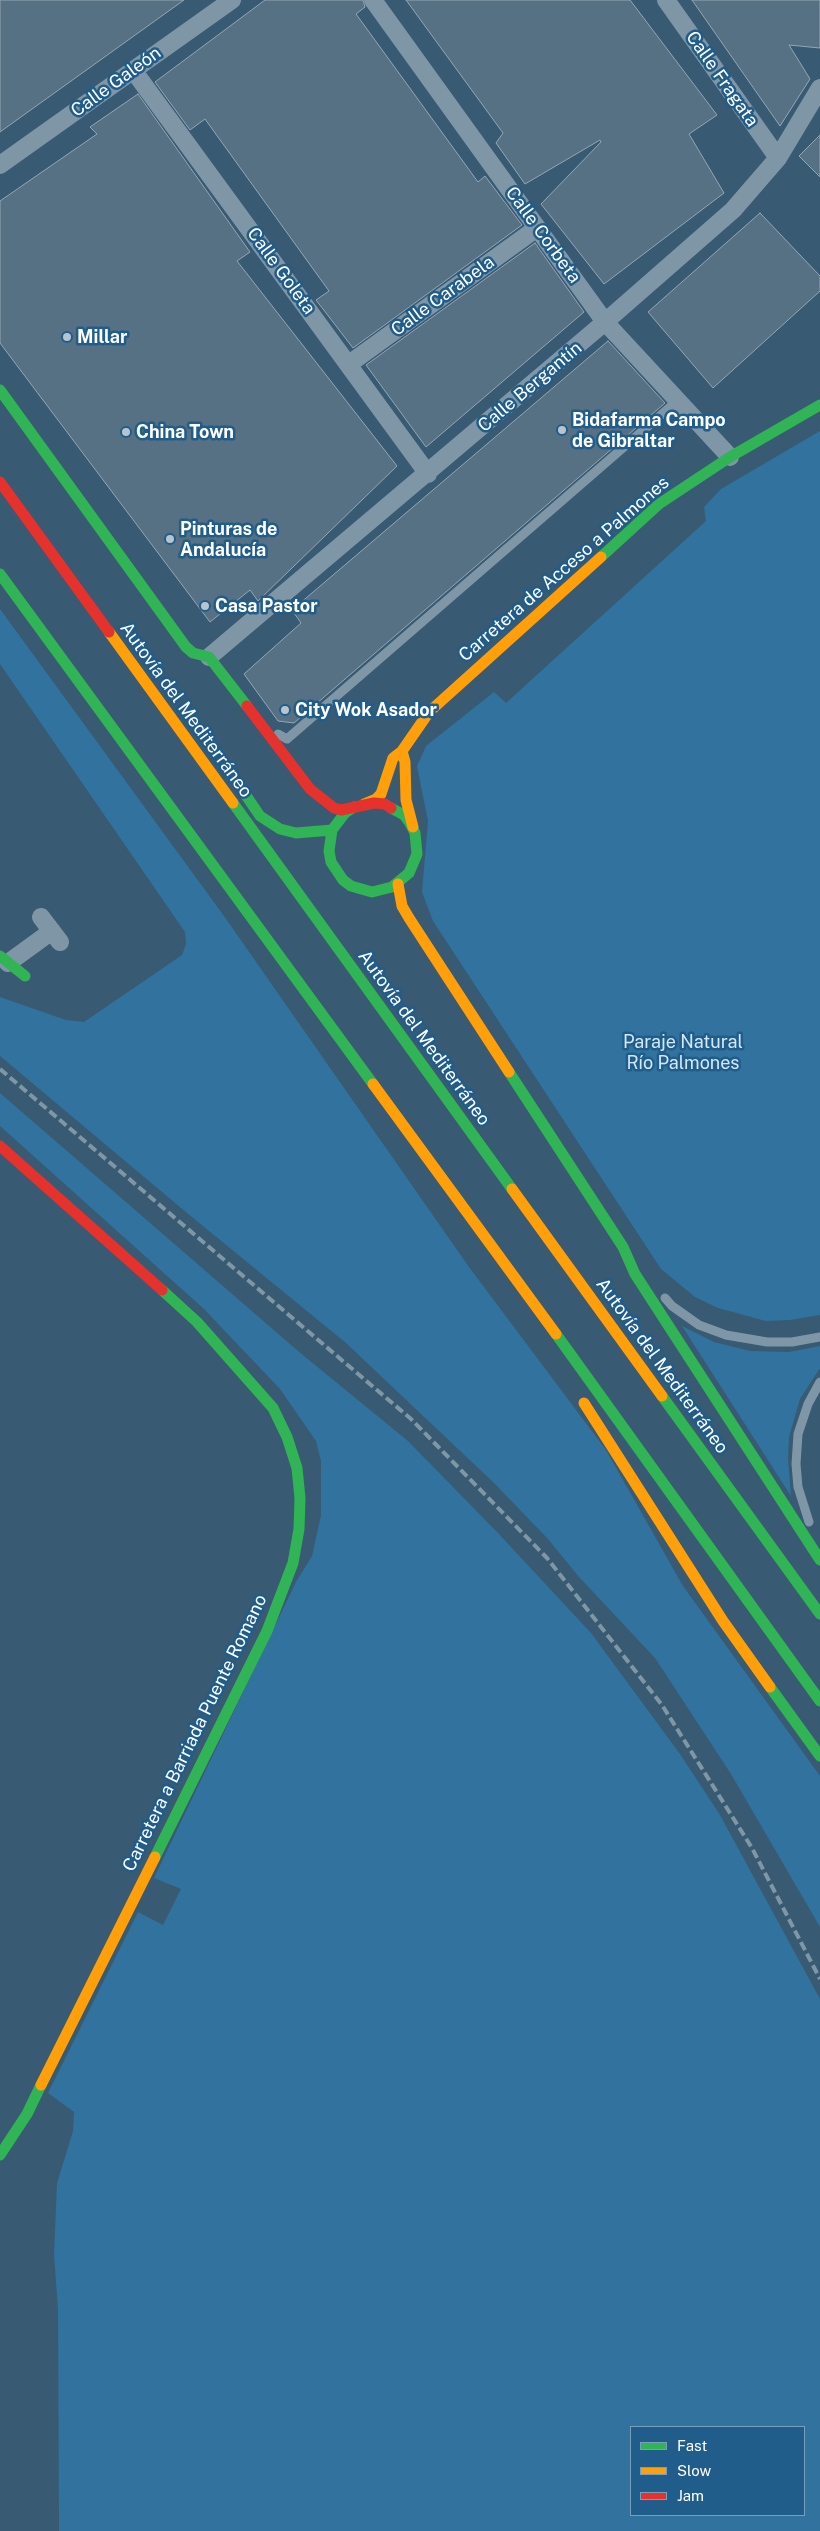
<!DOCTYPE html>
<html>
<head>
<meta charset="utf-8">
<style>
  body { margin:0 }
  #map { position:relative; width:820px; height:2531px; overflow:hidden; background:#385a72; font-family:"Public Sans",sans-serif }
  canvas { display:block }
  .legend { position:absolute; left:630px; top:2426px; width:175px; height:90px; box-sizing:border-box; background:#205d8b; border:1px solid #799eb9; margin:0; padding:6px 9px; list-style:none; font-size:15px; color:#fff }
  .legend li { display:flex; align-items:center; gap:10px; height:25px }
  .legend b { width:25px; border:1px solid #799eb9 }
</style>
</head>
<body>
<div id="map">
<canvas width="820" height="2531"></canvas>
<ul class="legend">
<li><b style="height:6px;background:#30b455"></b>Fast</li>
<li><b style="height:6px;background:#ff9f0a"></b>Slow</li>
<li><b style="height:6px;background:#e5322d"></b>Jam</li>
</ul>
</div>
<script>
const c = document.querySelector('canvas').getContext('2d');
c.lineJoin = 'round';
function fillPath(path, color) { c.fillStyle = color; c.fill(path, 'evenodd'); }
const toPath = rows => new Path2D(rows.map(r => 'M' + r).join(''));
function trace(path, color, width, dash) { c.strokeStyle = color; c.lineWidth = width; c.lineCap = dash ? 'butt' : 'round'; c.setLineDash(dash || []); c.stroke(path); }
function label(font, color, halo, rows, align = 'center') {
  c.font = font + ' "Public Sans",sans-serif'; c.lineWidth = 5; c.setLineDash([]); c.textBaseline = 'middle'; c.strokeStyle = halo; c.fillStyle = color; for (const [text, x, y, turn = 0] of rows) {
    c.save(); c.translate(x, y); c.rotate((+turn || 0) * Math.PI / 180); c.textAlign = isNaN(turn) ? turn : align; if (halo) c.strokeText(text, 0, 0); c.fillText(text, 0, 0); c.restore();
  }
}
fillPath(toPath([
  [820,431,820,1315,790,1320,766,1321,718,1308,695,1297,661,1269,433,921,422,892,428,821,417,766,426,746,494,692,506,703,706,521,704,507,721,489],
  [0,609,224,916,469,1267,606,1450,683,1586,820,1776,820,1927,731,1774,655,1658,579,1577,548,1539,494,1483,346,1343,187,1213,0,1056,0,997,66,1020,84,1022,182,955,186,944,185,932,0,664],
  [0,1093,298,1351,408,1441,498,1533,591,1633,680,1754,720,1815,820,1999,820,2531,59,2531,58,2310,54,2254,57,2183,73,2131,74,2112,48,2093,138,1912,163,1925,181,1889,154,1878,296,1582,312,1556,321,1515,321,1461,316,1441,280,1389,204,1309,0,1126],
  [631,2427,804,2427,804,2515,631,2515],
  [682,1326,714,1342,750,1351,789,1352,820,1346,820,1368,800,1399,789,1437,788,1458,791,1496]
]), '#32729f');
const building = toPath([
  [0,0,184,0,0,132,0,0],
  [265,0,363,0,365,7,356,14,478,182,485,176,522,225,353,348,316,300,329,291,205,119,190,130,155,82,265,0],
  [406,0,630,0,717,115,689,134,724,193,604,284,541,204,601,142,600,140,525,184,496,143,503,133,406,0],
  [692,0,820,0,820,48,789,45,810,79,780,126,692,0],
  [138,94,250,252,237,261,397,466,258,601,250,590,210,622,0,343,0,201,97,134,90,127,138,94],
  [820,135,820,177,799,156,820,135],
  [760,213,820,276,820,291,713,388,648,312,760,213],
  [535,243,584,312,426,447,366,365,535,243],
  [608,341,665,403,294,723,278,721,244,674,301,623,292,610,608,341]
]);
fillPath(building, '#567184');
trace(building, '#93a7b5', 1);
trace(toPath([
  [278,734,287,739,677,401],
  [665,1298,672,1306,699,1325,726,1335,767,1342,792,1342,820,1337],
  [809,1522,798,1487,796,1464,798,1434,808,1404,820,1382]
]), '#7f96a7', 9);
trace(toPath([
  [373,0,605,322,730,457],
  [666,0,778,158],
  [133,70,428,474],
  [0,165,232,0],
  [349,364,537,228],
  [209,657,605,322,733,210,778,158,820,88],
  [41,917,60,942],
  [8,963,52,931]
]), '#7f96a7', 18);
trace(toPath([
  [0,390,186,647,193,653,209,657,247,706],
  [601,557,659,504,730,457,820,405],
  [0,574,373,1084],
  [245,794,260,816,280,829,296,833,332,830],
  [233,803,512,1189],
  [354,807,345,813,332,830,329,851,331,862,343,880,351,886,372,892,392,887,409,873,417,854,415,833,410,823,404,815,391,808],
  [0,956,25,976],
  [509,1072,623,1247,635,1274,820,1560],
  [556,1334,820,1701],
  [662,1396,820,1614],
  [770,1687,820,1756],
  [155,1857,267,1631,293,1563,299,1529,300,1498,297,1468,287,1437,273,1408,197,1322,162,1290],
  [0,2155,27,2114,41,2085]
]), '#30b455', 11);
trace(toPath([
  [109,632,233,803],
  [402,751,405,762,406,800,413,827],
  [364,804,376,799,381,794,393,758,402,751,429,712,601,557],
  [398,884,402,906,409,918,509,1072],
  [373,1084,556,1334],
  [512,1189,662,1396],
  [584,1403,723,1621,770,1687],
  [41,2085,155,1857]
]), '#ff9f0a', 11);
trace(toPath([
  [0,482,109,632],
  [247,706,310,789,334,808,341,810,374,803,385,804,391,808],
  [0,1146,162,1290]
]), '#e5322d', 11);
trace(toPath([
  [0,1069,411,1419,547,1558,662,1705,752,1848,820,1979]
]), '#7f96a5', 4, [9, 4]);
for (const [x, y, r, color] of [
  [67,337,5,"#b9c5ce"],
  [562,430,5,"#b9c5ce"],
  [126,432,5,"#b9c5ce"],
  [170,539,5,"#b9c5ce"],
  [205,606,5,"#b9c5ce"],
  [285,710,5,"#b9c5ce"]
]) { const dot = new Path2D(); dot.arc(x, y, r, 0, 2 * Math.PI); c.fillStyle = color; c.fill(dot); trace(dot, '#205d8b', 2); }
label('18px', '#fff', '#205d8b', [
  ["Calle Fragata",722,79,55],
  ["Calle Galeón",116,82,-36],
  ["Calle Corbeta",543,235,54],
  ["Calle Goleta",281,271,54],
  ["Calle Carabela",443,296,-36],
  ["Calle Bergantín",530,387,-40],
  ["Carretera de Acceso a Palmones",564,569,-41],
  ["Autovía del Mediterráneo",186,710,54],
  ["Autovía del Mediterráneo",424,1038,54],
  ["Autovía del Mediterráneo",662,1366,54],
  ["Carretera a Barriada Puente Romano",195,1733,-64]
]);
label('bold 18px', '#fff', '#205d8b', [
  ["Millar",77,337],
  ["Bidafarma Campo",572,420],
  ["de Gibraltar",572,441],
  ["China Town",136,432],
  ["Pinturas de",180,529],
  ["Andalucía",180,550],
  ["Casa Pastor",215,606],
  ["City Wok Asador",295,710]
], 'left');
label('18px', '#d2e8f8', '#205d8b', [
  ["Paraje Natural",683,1042],
  ["Río Palmones",683,1063]
]);
</script>
</body>
</html>
